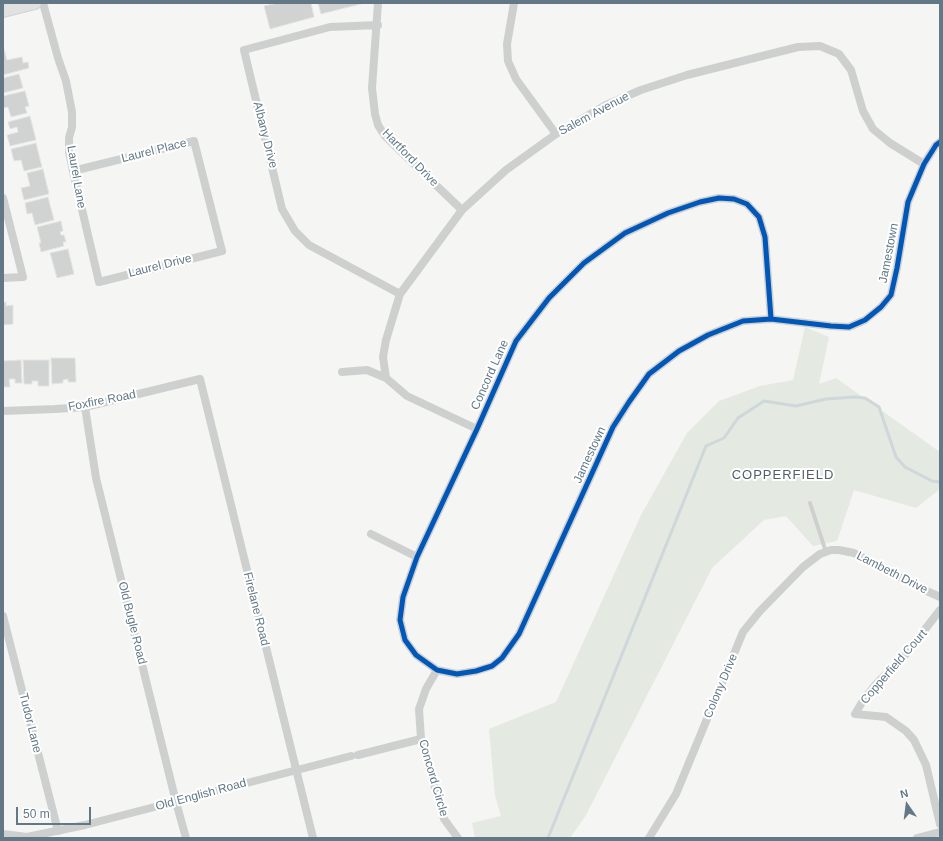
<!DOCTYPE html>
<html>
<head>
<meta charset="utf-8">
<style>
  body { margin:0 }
  #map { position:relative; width:943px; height:841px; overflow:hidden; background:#f5f5f3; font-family:Helvetica,sans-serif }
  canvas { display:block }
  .frame { position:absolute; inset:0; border:4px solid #627886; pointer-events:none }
  .north { position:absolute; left:887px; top:785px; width:40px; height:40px; -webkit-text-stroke:3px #fff; paint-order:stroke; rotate:346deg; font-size:11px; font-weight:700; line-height:16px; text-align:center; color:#627886 }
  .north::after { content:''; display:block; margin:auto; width:14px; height:18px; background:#627886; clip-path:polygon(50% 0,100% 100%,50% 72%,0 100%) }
  .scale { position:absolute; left:16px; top:807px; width:75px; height:18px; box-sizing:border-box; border:2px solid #627886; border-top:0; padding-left:5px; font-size:12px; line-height:14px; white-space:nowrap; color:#627886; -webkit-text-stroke:3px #fff; paint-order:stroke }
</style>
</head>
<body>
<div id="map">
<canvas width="943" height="841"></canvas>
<div class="frame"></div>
<div class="north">N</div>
<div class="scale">50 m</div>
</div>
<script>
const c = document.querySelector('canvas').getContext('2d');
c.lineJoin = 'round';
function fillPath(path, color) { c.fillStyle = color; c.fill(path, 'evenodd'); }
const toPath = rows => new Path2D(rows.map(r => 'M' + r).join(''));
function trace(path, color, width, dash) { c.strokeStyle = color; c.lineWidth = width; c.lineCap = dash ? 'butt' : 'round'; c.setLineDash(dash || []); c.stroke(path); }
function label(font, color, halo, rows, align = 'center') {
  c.font = font + ' Helvetica,sans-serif'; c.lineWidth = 4; c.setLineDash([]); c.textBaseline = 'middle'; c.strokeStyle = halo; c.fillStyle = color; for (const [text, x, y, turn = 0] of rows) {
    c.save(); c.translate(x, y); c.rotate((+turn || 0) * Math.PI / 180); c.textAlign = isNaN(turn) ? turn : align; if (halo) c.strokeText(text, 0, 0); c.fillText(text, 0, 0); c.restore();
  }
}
fillPath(toPath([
  [805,327,829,337,819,384,836,378,940,452,940,489,916,508,854,490,837,541,813,546,786,516,764,520,712,568,586,815,570,838,475,838,472,823,501,816,495,796,489,729,556,702,641,515,687,433,719,401,760,386,793,380]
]), '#e4e9e1');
trace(toPath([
  [548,838,706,446,724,438,738,418,764,401,796,406,826,399,855,397,865,398,879,407,896,457,905,467,932,481,940,482]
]), '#ced8da', 3);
const building = toPath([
  [278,3,311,3,314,17,270,29,264,6,278,3],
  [318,3,365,3,321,14,318,3],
  [3,45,7,60,22,57,23,63,28,62,29,68,3,75,3,45],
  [19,74,23,88,3,93,3,78,19,74],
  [25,91,29,106,25,107,27,113,11,117,8,107,3,108,3,96,25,91],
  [30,116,36,140,10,146,7,135,18,132,17,127,10,129,8,122,30,116],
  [36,143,42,167,24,171,21,160,14,161,11,149,36,143],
  [43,169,49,194,24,200,21,188,30,186,27,173,43,169],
  [48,197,54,220,35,225,32,213,27,214,25,203,48,197],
  [61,221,63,231,60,232,61,235,64,235,66,242,63,242,64,246,41,252,39,243,41,243,37,227,61,221],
  [68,249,74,274,57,278,50,253,68,249],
  [6,302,6,306,13,305,13,324,3,325,3,303,6,302],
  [51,358,75,358,76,382,68,382,68,379,63,380,63,383,52,384,51,358],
  [21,360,22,383,15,383,15,379,9,379,10,387,3,387,3,361,21,360],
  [23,360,49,360,49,386,38,386,38,381,32,381,32,384,24,384,23,360]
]);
fillPath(building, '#d1d2d2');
trace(building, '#e4e4e3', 1);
const secondary = toPath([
  [3,11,35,3]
]);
trace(secondary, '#d0d2d3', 14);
trace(toPath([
  [810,503,826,552]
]), '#ced0d0', 4);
trace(toPath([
  [43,3,58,58,66,81,72,112,72,127,69,138,69,152,73,171,99,282,222,251,194,141,73,171],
  [378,3,372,88,375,114,378,125,385,136,392,143,462,210],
  [514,3,507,44,508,61,516,79,556,134],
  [378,25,330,27,244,50,282,209,295,231,309,245,400,294],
  [3,198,23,277,3,278],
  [771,319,765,237,759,217,747,204,734,199,719,198,700,202,668,213,625,233,584,263,549,298,516,341,477,429,417,557,403,597,400,620,405,640,416,655,437,670,457,674,476,671,492,666,502,658,519,634,613,427,629,402,649,374,679,351,708,335,743,321,771,319,831,326,849,327,865,320,881,307,891,295,897,268,908,202,924,164,936,145,940,142],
  [342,372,367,370,386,378,407,396,477,429],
  [386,378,383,357,386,340,400,294,462,210,506,170,556,134,606,105,641,90,687,75,798,47,820,46,839,54,851,70,863,111,873,129,890,143,924,164],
  [85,407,96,478,176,802,186,838],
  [3,411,55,409,85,407,200,379,313,838],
  [371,534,417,557],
  [940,610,906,654,877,683,864,699,855,714,886,717,906,731,914,740,926,765,940,824],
  [3,616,58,831],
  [437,670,426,689,419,709,421,739,444,819,458,838],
  [358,755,421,739],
  [3,834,27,837,85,825,351,756],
  [649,838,676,794,743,632,760,611,803,567,820,554,831,550,839,550,854,553,918,587,940,597],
  [917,838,940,832]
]), '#ced0d0', 8);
trace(secondary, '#e1e1e2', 12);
trace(toPath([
  [771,319,765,237,759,217,747,204,734,199,719,198,700,202,668,213,625,233,584,263,549,298,516,341,477,429,417,557,403,597,400,620,405,640,416,655,437,670,457,674,476,671,492,666,502,658,519,634,613,427,629,402,649,374,679,351,708,335,743,321,771,319,831,326,849,327,865,320,881,307,891,295,897,268,908,202,924,164,936,145,940,142]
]), '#0057b8', 5);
label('12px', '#627886', '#fff', [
  ["Salem Avenue",594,114,-28],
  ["Albany Drive",265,135,76],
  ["Laurel Place",154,151,-14],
  ["Hartford Drive",410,158,46],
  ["Laurel Lane",76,177,80],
  ["Jamestown",889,253,-79],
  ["Laurel Drive",160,266,-14],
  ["Concord Lane",490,375,-66],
  ["Foxfire Road",102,401,-11],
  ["Jamestown",590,455,-65],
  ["Lambeth Drive",892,573,27],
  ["Firelane Road",256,609,76],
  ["Old Bugle Road",132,623,76],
  ["Copperfield Court",894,667,-49],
  ["Colony Drive",721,686,-67],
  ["Tudor Lane",30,723,76],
  ["Concord Circle",433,778,74],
  ["Old English Road",201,795,-15]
]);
c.letterSpacing = '1px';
label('13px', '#51616a', '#fff', [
  ["COPPERFIELD",783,475]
]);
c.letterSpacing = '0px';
</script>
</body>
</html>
